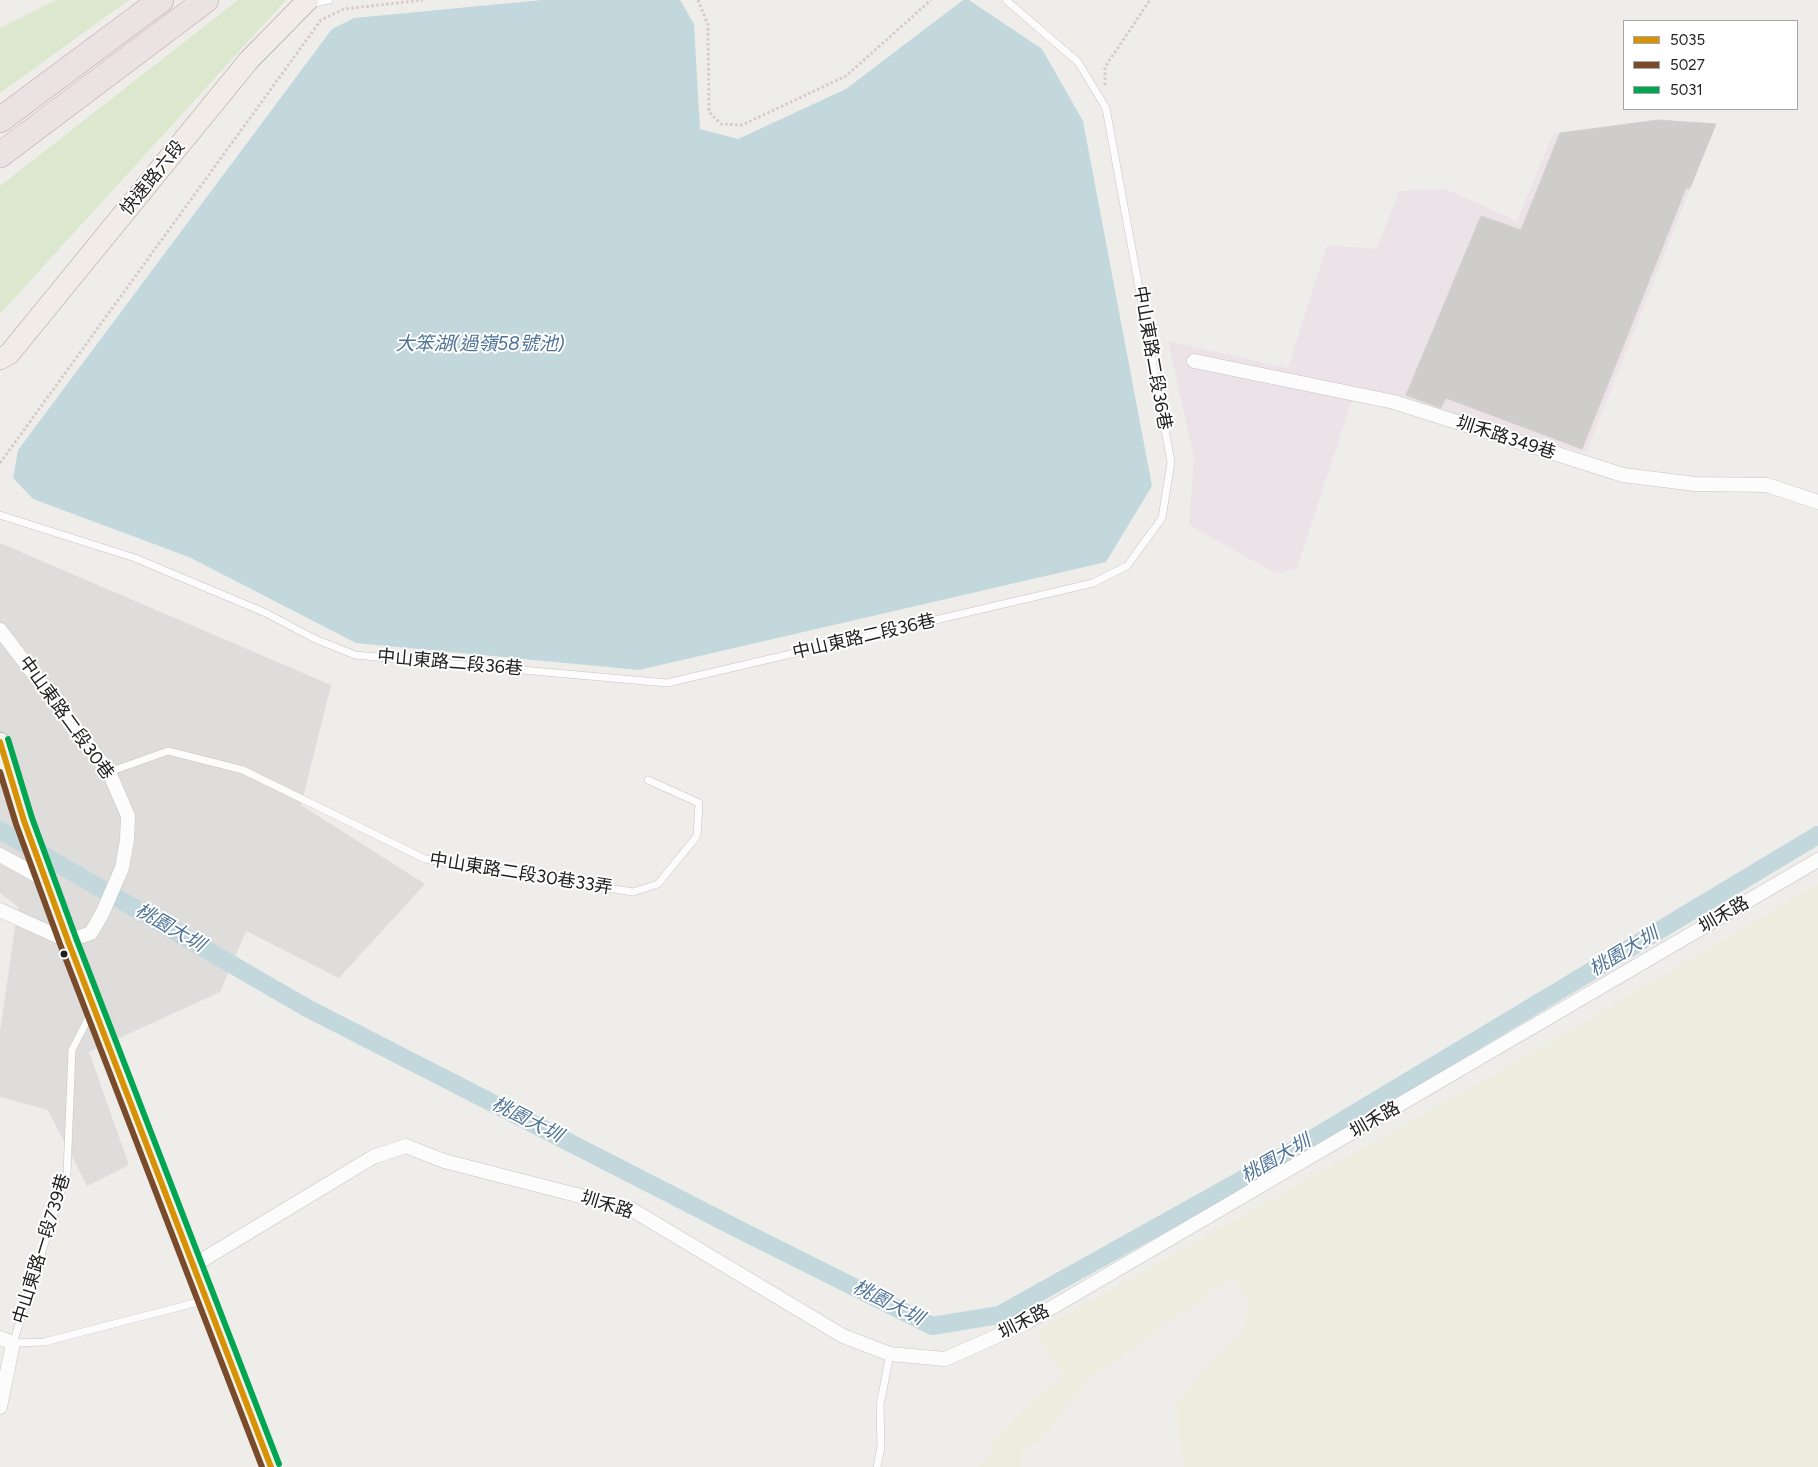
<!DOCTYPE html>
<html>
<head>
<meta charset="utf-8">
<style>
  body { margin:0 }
  #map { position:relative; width:1818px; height:1467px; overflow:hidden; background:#efedea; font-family:Figtree,sans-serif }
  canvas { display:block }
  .legend { position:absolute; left:1623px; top:20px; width:175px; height:90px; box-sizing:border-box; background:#fff; border:1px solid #a6a6a6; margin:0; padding:6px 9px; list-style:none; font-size:15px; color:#212121 }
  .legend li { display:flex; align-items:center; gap:10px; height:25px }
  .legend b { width:25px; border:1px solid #a6a6a6 }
</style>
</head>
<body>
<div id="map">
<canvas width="1818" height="1467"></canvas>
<ul class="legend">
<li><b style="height:6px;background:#d79205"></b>5035</li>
<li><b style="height:6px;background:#7a4b2a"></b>5027</li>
<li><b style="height:6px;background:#00a651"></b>5031</li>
</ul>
</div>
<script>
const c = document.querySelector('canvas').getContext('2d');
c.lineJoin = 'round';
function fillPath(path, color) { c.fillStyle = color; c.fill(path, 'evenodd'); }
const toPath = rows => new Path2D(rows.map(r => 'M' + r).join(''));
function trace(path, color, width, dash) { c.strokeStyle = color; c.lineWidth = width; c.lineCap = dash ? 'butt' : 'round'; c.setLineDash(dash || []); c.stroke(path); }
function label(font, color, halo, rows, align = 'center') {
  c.font = font + ' Figtree,"Noto Sans TC",sans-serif'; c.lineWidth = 4; c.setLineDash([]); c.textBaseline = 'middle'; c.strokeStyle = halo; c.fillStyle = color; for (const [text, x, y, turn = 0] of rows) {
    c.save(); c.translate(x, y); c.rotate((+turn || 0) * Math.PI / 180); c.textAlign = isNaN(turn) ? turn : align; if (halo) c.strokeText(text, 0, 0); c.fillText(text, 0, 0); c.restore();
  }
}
fillPath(toPath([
  [0,543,331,685,301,805,425,884,339,978,246,931,220,992,89,1052,129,1165,87,1186,48,1110,0,1097,0,1031,18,907,0,893]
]), '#dedddb');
fillPath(toPath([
  [1658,120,1716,124,1586,453,1355,391,1297,568,1277,574,1189,525,1194,458,1168,341,1288,368,1327,245,1377,249,1399,191,1446,189,1517,221,1553,134]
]), '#ebe3e8');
fillPath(toPath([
  [1818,884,1818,1467,1184,1467,1179,1438,1176,1401,1218,1354,1242,1332,1249,1304,1235,1276,1089,1379,1039,1443,1023,1448,1021,1467,977,1467,993,1454,990,1441,1063,1375,1036,1332,1513,1064]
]), '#edecdf');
fillPath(toPath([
  [56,0,129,0,0,93,0,28],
  [238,0,286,0,0,314,0,186]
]), '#dce8cd');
fillPath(toPath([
  [542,0,680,0,694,24,700,129,738,139,846,89,963,0,969,0,1042,49,1083,121,1152,486,1106,562,639,670,356,643,189,557,33,499,13,478,18,450,332,29,354,18]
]), '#c2d8dd');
trace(toPath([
  [0,830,307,1008,748,1234,932,1326,999,1315,1277,1160,1818,835]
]), '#c2d8dd', 18);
const building = toPath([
  [1658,120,1716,124,1690,188,1686,188,1582,449,1446,398,1441,408,1406,395,1481,216,1521,230,1560,133,1658,120]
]);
fillPath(building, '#cfcdcb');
trace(building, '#d2cfcc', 1);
const lane = toPath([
  [310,4,329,0],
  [0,515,135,558,266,613,315,639,355,655,667,683,1093,583,1127,566,1162,518,1171,462,1106,108,1078,62,1006,0],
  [109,772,168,751,243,770,425,859,633,892,658,884,697,836,699,803,648,780],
  [92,1011,72,1050,67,1173,13,1343,44,1342,206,1300],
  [877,1467,881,1447,880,1405,890,1354]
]);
const street = toPath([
  [1194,361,1394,402,1623,475,1695,484,1767,485,1818,502],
  [0,630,109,772,128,816,127,840,122,868,102,914,91,933,68,941,0,910],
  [0,855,47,881],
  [194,1265,373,1157,406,1146,444,1161,631,1209,843,1336,890,1354,945,1359,1022,1325,1818,860],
  [0,1338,13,1343,0,1407]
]);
const secondary = toPath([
  [0,742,24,821,68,941,271,1467]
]);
const primary = toPath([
  [0,359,9,354,249,60,308,0]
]);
const highway = toPath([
  [0,120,161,0],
  [0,155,206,0]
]);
trace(lane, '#c5c4c2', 8);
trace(street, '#c5c4c2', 15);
trace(secondary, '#969784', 20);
trace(primary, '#a39a89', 22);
trace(highway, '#c0a5ac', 26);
trace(toPath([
  [698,0,708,25,709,112,721,124,742,125,846,76,931,0],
  [1105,85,1105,67,1150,0],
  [0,463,321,20,344,9,423,0]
]), '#d6cbca', 3, [2.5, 2.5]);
trace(lane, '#fdfcfc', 7);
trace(street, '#fdfcfc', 14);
trace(secondary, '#f2f3ed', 19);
trace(primary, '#f1ece7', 21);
trace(highway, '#eae2e3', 25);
trace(toPath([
  [0,742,24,821,68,941,271,1467]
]), '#d79205', 6);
trace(toPath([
  [0,772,16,824,60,944,262,1467]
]), '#7a4b2a', 6);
trace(toPath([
  [8,739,32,818,76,938,279,1464]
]), '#00a651', 6);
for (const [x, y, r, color] of [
  [64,954,4.5,"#212121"]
]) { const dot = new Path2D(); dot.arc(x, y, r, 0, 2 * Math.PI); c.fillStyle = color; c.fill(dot); trace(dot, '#fff', 2); }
label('18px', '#212121', '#fff', [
  ["快速路六段",153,178,-51],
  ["中山東路二段36巷",1152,358,80],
  ["圳禾路349巷",1506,438,18],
  ["中山東路二段36巷",864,637,-13],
  ["中山東路二段36巷",450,663,5],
  ["中山東路二段30巷",66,718,54],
  ["中山東路二段30巷33弄",521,874,9],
  ["圳禾路",1724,915,-30],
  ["圳禾路",1375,1120,-30],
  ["圳禾路",607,1205,17],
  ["中山東路一段739巷",42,1249,-73],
  ["圳禾路",1024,1322,-27]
]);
label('italic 19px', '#507498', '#fff', [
  ["大笨湖(過嶺58號池)",480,344],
  ["桃園大圳",170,928,30],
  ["桃園大圳",1624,952,-31],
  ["桃園大圳",527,1120,27],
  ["桃園大圳",1276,1159,-30],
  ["桃園大圳",888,1303,27]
]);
</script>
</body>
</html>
